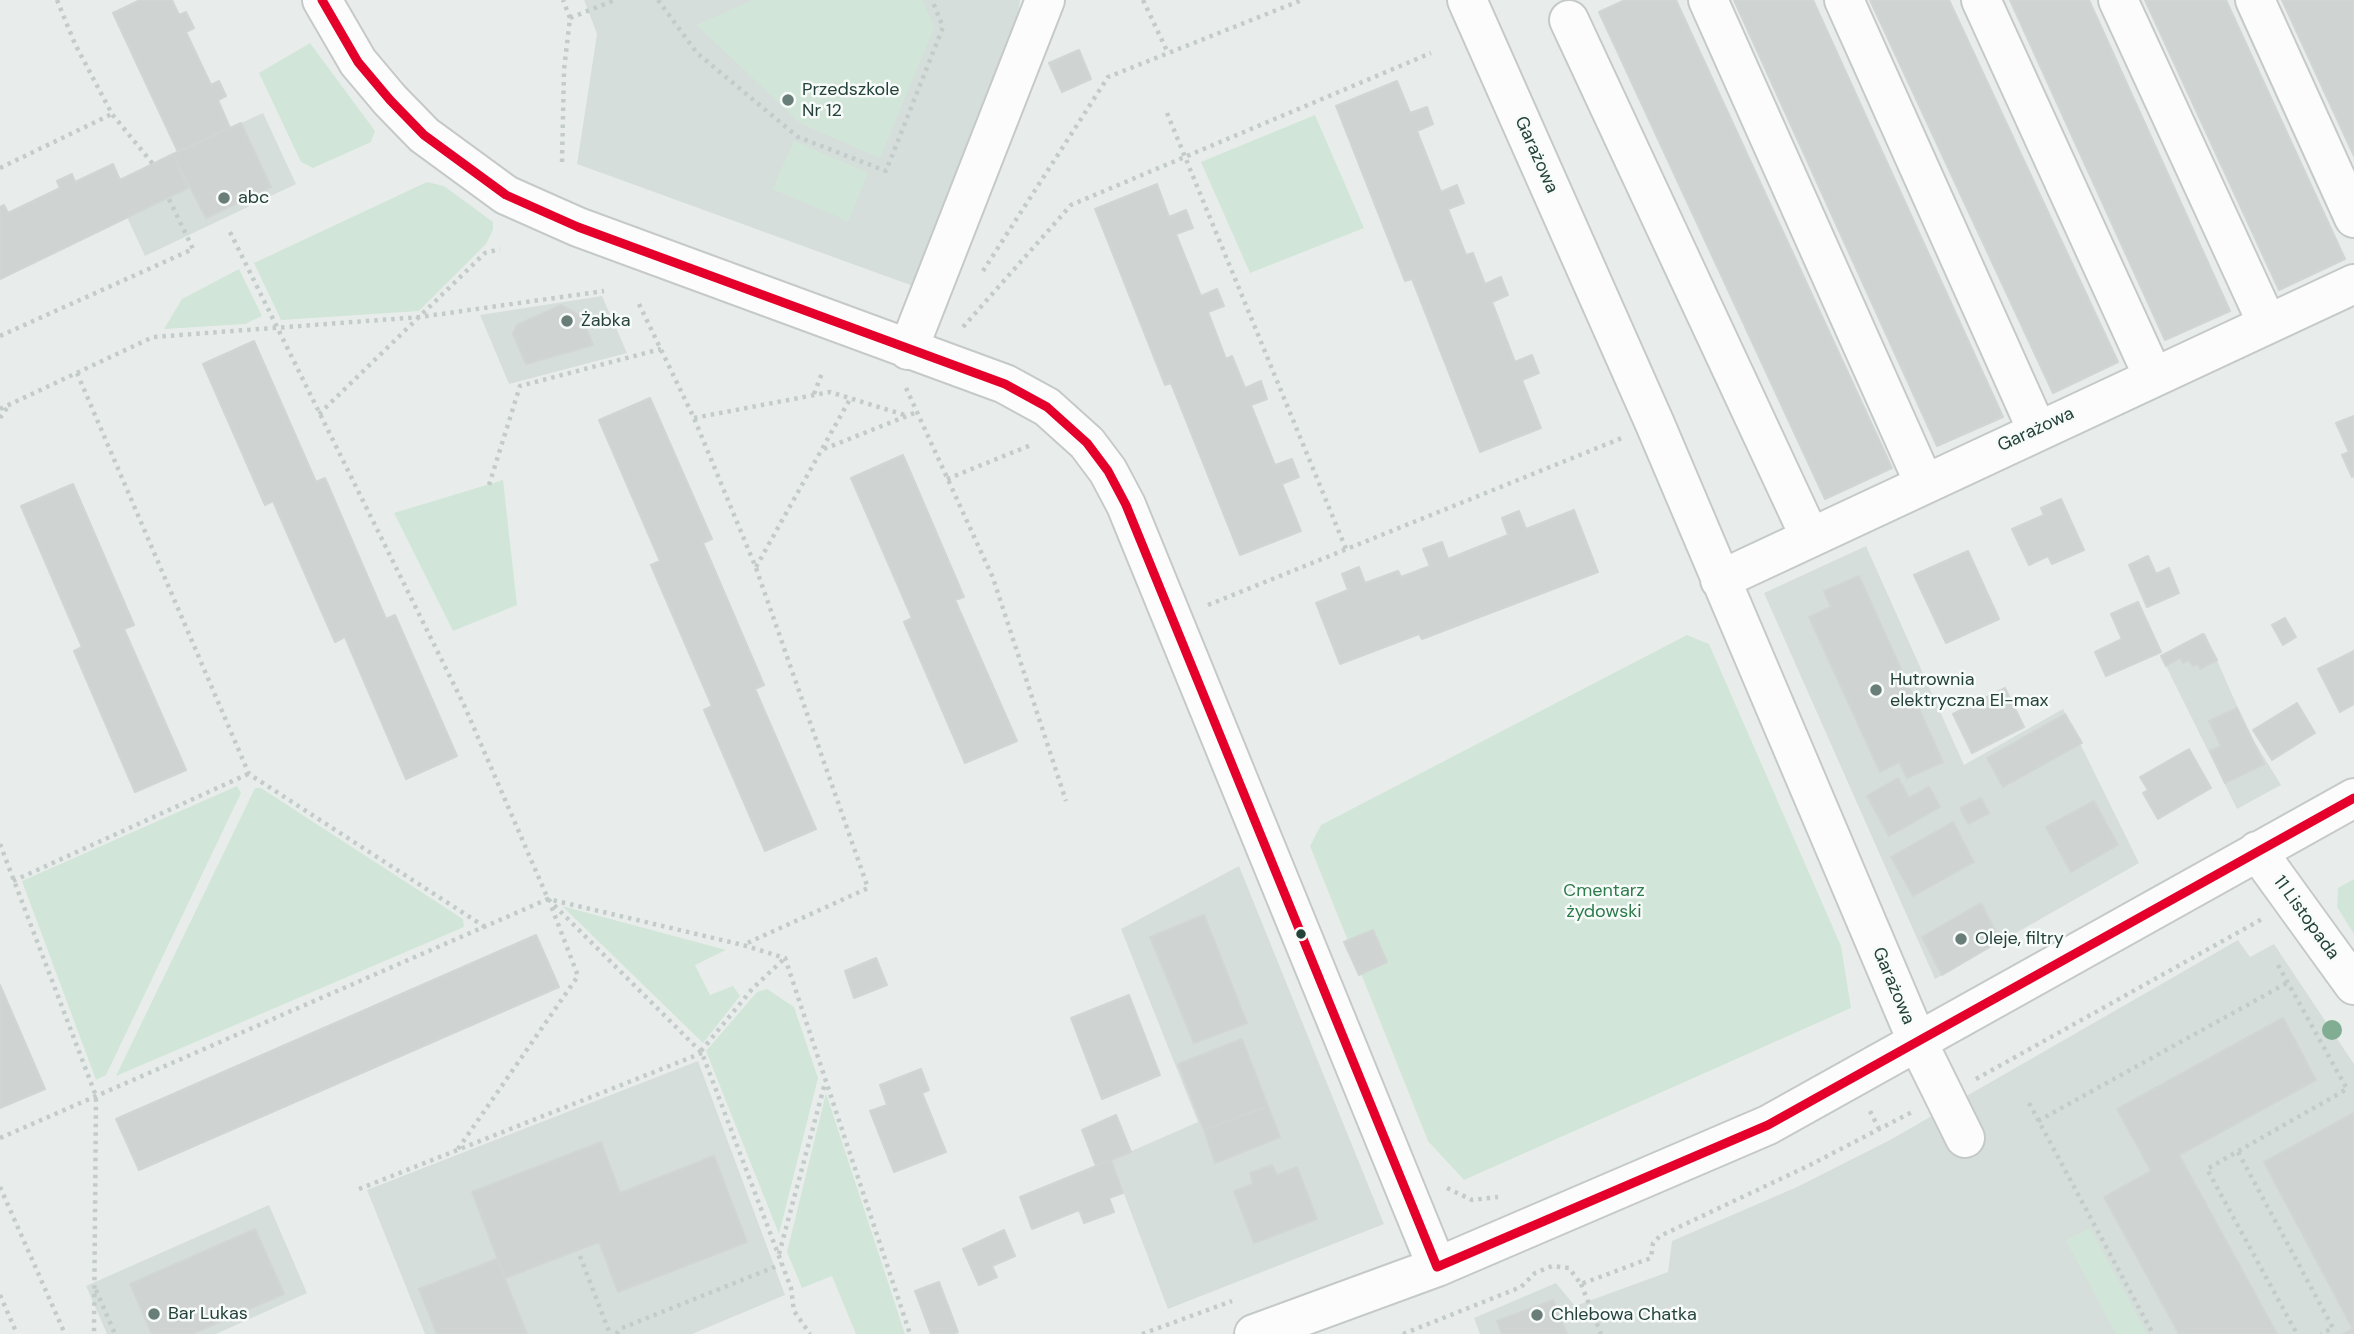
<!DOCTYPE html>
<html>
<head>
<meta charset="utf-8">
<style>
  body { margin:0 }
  canvas { display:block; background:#e8edeb }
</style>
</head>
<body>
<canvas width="2354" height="1334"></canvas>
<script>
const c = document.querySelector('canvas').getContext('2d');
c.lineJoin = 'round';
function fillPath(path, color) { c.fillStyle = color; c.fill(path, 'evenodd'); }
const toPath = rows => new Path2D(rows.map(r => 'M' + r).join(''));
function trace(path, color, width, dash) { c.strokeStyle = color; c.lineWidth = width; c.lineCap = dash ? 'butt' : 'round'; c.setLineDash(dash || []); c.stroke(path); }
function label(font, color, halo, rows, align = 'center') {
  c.font = font + ' "DM Sans",sans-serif'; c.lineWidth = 5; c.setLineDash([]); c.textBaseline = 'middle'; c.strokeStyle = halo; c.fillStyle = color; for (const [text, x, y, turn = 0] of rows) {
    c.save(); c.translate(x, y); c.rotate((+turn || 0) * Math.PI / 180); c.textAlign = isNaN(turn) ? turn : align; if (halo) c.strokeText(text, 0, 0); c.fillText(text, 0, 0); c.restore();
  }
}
fillPath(toPath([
  [584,0,1020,0,1015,36,913,286,577,164,597,34],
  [263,113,296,184,145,256,111,183],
  [602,296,627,353,509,384,480,315],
  [1866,546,1964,765,2063,709,2139,863,1935,979,1764,593],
  [2205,633,2249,733,2281,785,2237,809,2161,656],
  [1239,866,1384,1224,1168,1309,1111,1160,1198,1122,1121,929],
  [2238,940,2250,957,2274,944,2354,1064,2354,1334,1480,1334,1474,1318,1556,1283,1575,1306,1668,1272,1672,1241,1797,1187,1890,1140],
  [698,1061,785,1295,692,1334,425,1334,367,1190],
  [269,1205,307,1293,216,1334,107,1334,86,1286]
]), '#d6dedb');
fillPath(toPath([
  [753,0,922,0,934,27,880,158,800,123,697,25],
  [310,43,375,131,371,142,313,168,301,162,259,73],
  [1315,115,1364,228,1250,273,1201,162],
  [794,141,868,173,848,221,773,189],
  [427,182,444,186,493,222,493,230,486,244,419,311,281,320,254,263],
  [239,269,262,316,245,324,164,329,182,299],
  [503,480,517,605,453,631,394,513],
  [1687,635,1709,644,1841,946,1851,1008,1464,1180,1428,1141,1310,846,1321,825],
  [237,786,241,793,106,1075,96,1080,22,881],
  [255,788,261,788,463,919,464,927,116,1076],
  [2354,879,2354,934,2337,907,2338,888],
  [562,906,726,950,695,965,710,995,733,986,740,996,703,1043],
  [767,989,794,1007,818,1078,779,1234,706,1051,757,992],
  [826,1093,905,1334,856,1334,832,1276,802,1288,787,1252],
  [2090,1228,2147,1334,2116,1334,2066,1240]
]), '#d1e6d8');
const building = toPath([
  [140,0,172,0,179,15,186,12,194,28,186,32,211,85,219,81,226,96,218,100,230,128,178,152,113,13,140,0],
  [1625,0,1676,0,1892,468,1825,499,1599,12,1625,0],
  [1734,0,1813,0,2003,417,1937,446,1734,0],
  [1870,0,1949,0,2118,362,2053,393,1870,0],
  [2010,0,2089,0,2230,311,2165,340,2010,0],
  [2145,0,2226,0,2345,259,2279,290,2145,0],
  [2282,0,2354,0,2354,156,2282,0],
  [1079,50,1091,79,1062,92,1049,63,1079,50],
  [1397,81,1410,113,1427,107,1433,124,1417,131,1441,192,1457,185,1464,203,1448,209,1466,255,1473,253,1485,284,1501,277,1508,295,1492,302,1515,362,1532,355,1539,373,1522,380,1541,428,1480,452,1412,279,1405,281,1336,106,1397,81],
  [241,123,271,187,206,218,173,154,241,123],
  [173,154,188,188,0,279,0,207,4,205,8,213,60,188,57,181,72,174,75,182,113,164,120,180,173,154],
  [1157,184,1169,217,1186,210,1193,228,1176,234,1201,296,1217,289,1224,306,1208,312,1226,359,1232,356,1245,388,1261,381,1267,399,1251,405,1275,465,1292,459,1299,477,1282,484,1301,531,1240,555,1171,383,1165,385,1095,209,1157,184],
  [561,305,581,316,593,345,526,364,513,334,517,325,561,305],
  [254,341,316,482,325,478,386,619,395,615,457,756,406,779,345,637,335,642,273,501,265,505,203,364,254,341],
  [650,398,712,539,703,543,764,685,755,689,816,829,765,851,704,710,712,706,651,565,660,561,599,420,650,398],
  [2354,416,2354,476,2352,477,2342,455,2349,452,2336,423,2354,416],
  [903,455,964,597,955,600,1017,741,965,763,904,622,912,618,851,478,903,455],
  [73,484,134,625,124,629,186,770,135,792,74,651,82,647,21,506,73,484],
  [2061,499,2084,550,2052,564,2048,556,2029,565,2012,529,2044,515,2041,508,2061,499],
  [1574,510,1598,572,1422,639,1419,634,1340,664,1316,603,1348,590,1342,574,1359,567,1365,583,1398,571,1401,577,1430,566,1423,549,1442,542,1448,559,1508,535,1502,518,1519,511,1526,529,1574,510],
  [1968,551,1999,619,1946,643,1914,575,1968,551],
  [2148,556,2156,574,2169,568,2179,593,2147,607,2129,565,2148,556],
  [1859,576,1943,762,1907,778,1899,762,1880,772,1809,617,1831,607,1824,591,1859,576],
  [2138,602,2161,652,2106,676,2095,652,2122,639,2111,614,2138,602],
  [2285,618,2296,637,2283,645,2272,625,2285,618],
  [2203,634,2217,660,2200,669,2198,664,2193,666,2189,660,2183,663,2180,658,2166,666,2161,656,2203,634],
  [2354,651,2354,704,2340,712,2318,669,2354,651],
  [2005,688,2024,727,1972,753,1953,714,2005,688],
  [2297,703,2315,733,2272,760,2253,730,2297,703],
  [2237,708,2264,764,2225,783,2210,751,2221,746,2209,721,2237,708],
  [2065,714,2082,743,2003,787,1987,758,2065,714],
  [2189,749,2211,788,2158,819,2143,793,2148,790,2140,777,2189,749],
  [1898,778,1909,798,1929,787,1940,807,1889,836,1867,796,1898,778],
  [1981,798,1989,813,1968,824,1960,808,1981,798],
  [2094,801,2118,845,2071,872,2046,827,2094,801],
  [1953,822,1974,862,1913,896,1891,857,1953,822],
  [1981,903,2000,941,1942,975,1922,937,1981,903],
  [1204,915,1247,1023,1194,1043,1150,937,1204,915],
  [1373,930,1387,962,1359,975,1344,942,1373,930],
  [536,935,559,987,139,1170,116,1119,536,935],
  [876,958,887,985,854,998,845,971,876,958],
  [0,985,45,1089,0,1108,0,985],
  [1129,995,1160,1075,1102,1099,1071,1018,1129,995],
  [2283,1018,2316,1080,2179,1155,2277,1334,2179,1334,2104,1197,2151,1171,2117,1109,2283,1018],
  [1242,1039,1268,1106,1204,1130,1178,1064,1242,1039],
  [921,1069,929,1090,922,1093,946,1152,894,1172,870,1111,887,1105,880,1085,921,1069],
  [1268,1106,1280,1137,1215,1163,1204,1130,1268,1106],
  [2354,1113,2354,1334,2343,1334,2353,1329,2264,1162,2354,1113],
  [1116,1115,1131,1152,1096,1166,1082,1130,1116,1115],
  [601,1142,620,1193,714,1156,747,1242,618,1292,599,1242,505,1278,472,1192,601,1142],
  [1111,1160,1123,1193,1109,1198,1114,1212,1084,1223,1079,1210,1032,1229,1020,1197,1111,1160],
  [1272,1165,1277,1175,1297,1167,1317,1219,1254,1243,1234,1191,1253,1184,1250,1173,1272,1165],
  [255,1229,284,1294,192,1334,152,1334,130,1284,255,1229],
  [1004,1230,1015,1256,992,1266,997,1277,979,1285,963,1249,1004,1230],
  [497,1259,527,1334,437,1334,419,1289,497,1259],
  [939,1282,958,1332,953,1334,931,1334,915,1291,939,1282],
  [1553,1300,1567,1334,1502,1334,1497,1321,1553,1300]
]);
fillPath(building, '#cfd4d2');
trace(building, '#d1d6d4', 2);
const minor = toPath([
  [322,0,358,62,390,100,424,135,506,195,578,227,1005,384,1047,407,1087,443,1108,471,1126,505,1437,1267],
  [1467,0,1655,424,1918,1043,1965,1138],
  [1708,0,1924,483],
  [1844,0,2037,430],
  [1981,0,2153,376],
  [2118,0,2267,323],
  [2255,0,2354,218],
  [1569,20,1810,537],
  [908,350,1045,0],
  [1720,580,2354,284],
  [2257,851,2354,985],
  [1254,1334,1437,1267,1768,1125,2354,798]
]);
trace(minor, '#c5cac8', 42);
trace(toPath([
  [57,0,75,44,112,114,153,164],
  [658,0,697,53,798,137,886,171,943,27,932,0],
  [1143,0,1168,53],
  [570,18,615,0],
  [1167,113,1346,549],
  [562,162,564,70,570,18,563,0],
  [0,168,112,114],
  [230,232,464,705,548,899,702,1053,791,1288,794,1311,810,1334],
  [983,271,1108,77,1302,0],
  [639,304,694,418,756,568,868,888,743,945],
  [963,327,1071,205,1431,53],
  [0,336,193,249,168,197],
  [77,373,249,774,485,927],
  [906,388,993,578,1066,801],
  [814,394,822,373],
  [0,409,153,337,420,317,604,291],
  [319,414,485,253,500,249],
  [0,418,9,405],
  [694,418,830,392,908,416],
  [824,449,917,412],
  [947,479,1031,445],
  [489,485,520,386,661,349],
  [756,567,850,399],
  [1208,605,1622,438],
  [0,844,96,1096,94,1332,90,1334],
  [13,881,248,774],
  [2278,965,2347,1089,2207,1169,2297,1334],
  [701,1051,753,988,785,958],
  [1976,1079,2262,919],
  [2029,1103,2153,1334],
  [1870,1111,1879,1129],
  [2038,1121,2287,983],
  [0,1138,548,899,743,945,785,958,910,1334],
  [458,1149,578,976,550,903],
  [2238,1152,2333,1328,2321,1334],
  [0,1187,65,1334],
  [1447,1188,1472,1200,1498,1197],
  [359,1189,702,1053],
  [779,1254,825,1083],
  [580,1256,610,1334],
  [1581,1284,1601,1334],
  [96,1290,115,1334],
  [0,1295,17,1334],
  [616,1334,622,1328,782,1264],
  [1142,1334,1232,1301],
  [1403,1334,1521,1287,1535,1273,1552,1266,1569,1268,1581,1284,1651,1258,1653,1243,1660,1236,1810,1165,1912,1112]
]), '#c3ccca', 4.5, [3.5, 5]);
trace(minor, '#fcfcfc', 38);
trace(toPath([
  [322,0,358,62,390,100,424,135,506,195,578,227,1005,384,1047,407,1087,443,1108,471,1126,505,1437,1267,1768,1125,2354,798]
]), '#e4002b', 9);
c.fillStyle = '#81ae93';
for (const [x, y] of [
  [2332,1030]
]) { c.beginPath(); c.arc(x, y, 10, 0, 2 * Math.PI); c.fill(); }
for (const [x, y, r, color] of [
  [788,100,7,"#697e78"],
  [224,198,7,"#697e78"],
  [567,321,7,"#697e78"],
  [1876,690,7,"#697e78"],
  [1301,934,6,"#24423a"],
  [1961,939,7,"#697e78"],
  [154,1314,7,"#697e78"],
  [1537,1315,7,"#697e78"]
]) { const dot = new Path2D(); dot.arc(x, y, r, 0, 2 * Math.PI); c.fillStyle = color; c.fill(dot); trace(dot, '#f7fbf9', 2.5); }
label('18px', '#24423a', '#f7fbf9', [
  ["Przedszkole",802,90],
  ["Nr 12",802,111],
  ["abc",238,198],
  ["Żabka",581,321],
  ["Hutrownia",1890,680],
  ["elektryczna El-max",1890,701],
  ["Oleje, filtry",1975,939],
  ["Bar Lukas",168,1314],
  ["Chlebowa Chatka",1551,1315]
], 'left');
label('18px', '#24423a', '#f7fbf9', [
  ["Garażowa",1536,155,66],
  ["Garażowa",2036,430,-25],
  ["11 Listopada",2306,918,54],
  ["Garażowa",1893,986,67]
]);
label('18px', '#2d7a4b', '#f7fbf9', [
  ["Cmentarz",1604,891],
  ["żydowski",1604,912]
]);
</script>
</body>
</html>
